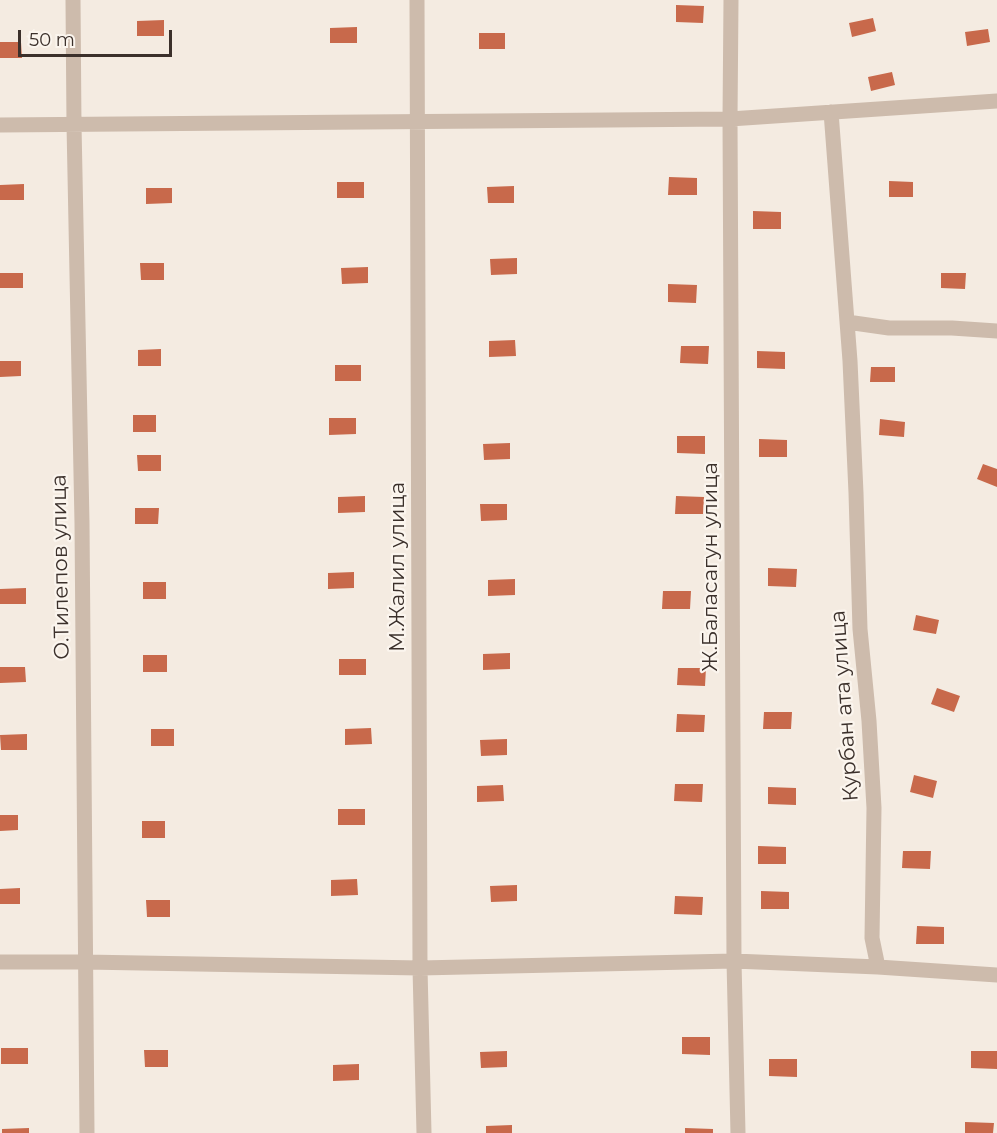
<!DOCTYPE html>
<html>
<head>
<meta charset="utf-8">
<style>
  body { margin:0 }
  #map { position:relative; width:997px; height:1133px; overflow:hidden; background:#f4ebe1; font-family:Montserrat,sans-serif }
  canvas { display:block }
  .scale { position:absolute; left:18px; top:30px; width:154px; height:27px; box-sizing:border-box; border:3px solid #3b302b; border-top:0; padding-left:8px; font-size:18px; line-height:21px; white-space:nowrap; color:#3b302b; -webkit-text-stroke:4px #fbf5ee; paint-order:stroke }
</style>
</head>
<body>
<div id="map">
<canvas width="997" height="1133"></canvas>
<div class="scale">50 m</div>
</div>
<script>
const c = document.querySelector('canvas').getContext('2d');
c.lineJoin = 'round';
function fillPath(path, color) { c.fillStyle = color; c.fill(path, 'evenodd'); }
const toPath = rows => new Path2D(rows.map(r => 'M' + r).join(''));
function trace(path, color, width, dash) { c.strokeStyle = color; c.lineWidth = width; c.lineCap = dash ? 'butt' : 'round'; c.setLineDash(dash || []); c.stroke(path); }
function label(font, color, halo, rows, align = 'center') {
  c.font = font + ' Montserrat,sans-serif'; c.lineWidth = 4.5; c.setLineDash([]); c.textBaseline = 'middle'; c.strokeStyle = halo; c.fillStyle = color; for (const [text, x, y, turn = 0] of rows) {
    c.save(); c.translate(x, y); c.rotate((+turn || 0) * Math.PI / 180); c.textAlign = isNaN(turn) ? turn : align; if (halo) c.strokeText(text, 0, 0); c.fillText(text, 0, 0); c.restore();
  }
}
fillPath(toPath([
  [676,5,704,6,703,23,676,22],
  [873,18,876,31,852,37,849,23],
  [164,20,164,36,137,36,137,21],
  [357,27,357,43,330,43,330,28],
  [988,29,990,42,967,46,965,32],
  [479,33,505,33,505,49,479,49],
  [0,42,21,42,22,58,0,58],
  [892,72,895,85,871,91,868,77],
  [669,177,697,178,697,195,668,195],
  [889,181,913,182,913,197,889,197],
  [337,182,364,182,364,198,337,198],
  [24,184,24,200,0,200,0,185],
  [514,186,514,203,488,203,487,187],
  [146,188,172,188,172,203,146,204],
  [753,211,781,212,781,229,753,229],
  [517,258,517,274,491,275,490,259],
  [140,263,164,263,164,280,141,280],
  [368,267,368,283,342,284,341,268],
  [0,273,23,273,23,288,0,288],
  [941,273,966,273,965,289,941,288],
  [668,284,697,285,696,303,668,302],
  [515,340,516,356,489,357,489,341],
  [681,346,709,346,708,364,680,363],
  [161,349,161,366,138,366,138,350],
  [757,351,785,352,785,369,757,368],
  [0,361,21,361,21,376,0,377],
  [335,365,361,365,361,381,335,381],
  [871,367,895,367,895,382,870,382],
  [133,415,156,415,156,432,133,432],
  [329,418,356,418,356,434,329,435],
  [880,419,905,422,904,437,879,435],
  [677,436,705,436,705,454,677,453],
  [759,439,787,440,787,457,759,457],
  [510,443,510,459,484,460,483,444],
  [137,455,161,455,161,471,138,471],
  [983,464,997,469,997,487,977,479],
  [365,496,365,512,338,513,338,497],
  [676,496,704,497,703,514,675,514],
  [480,504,507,504,507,520,481,521],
  [135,508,159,508,158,524,135,524],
  [768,568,797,569,796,587,768,586],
  [354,572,354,588,328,589,328,573],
  [515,579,515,595,488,596,488,580],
  [143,582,166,582,166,599,143,599],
  [26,588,26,604,0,604,0,589],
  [663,591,691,591,690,609,662,609],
  [916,615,939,620,936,634,913,630],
  [510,653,510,669,483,670,483,654],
  [143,655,167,655,167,672,143,672],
  [339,659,366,659,366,675,339,675],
  [0,667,25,667,26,682,0,683],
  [678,668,706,668,705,686,677,685],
  [937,688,960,696,954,712,931,704],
  [764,712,792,712,791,729,763,729],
  [677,714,705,715,704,732,676,732],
  [371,728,372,744,345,745,345,729],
  [151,729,174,729,174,746,151,746],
  [27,734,27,750,1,750,0,735],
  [507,739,507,755,481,756,480,740],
  [914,775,937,781,933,798,910,792],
  [675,784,703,784,702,802,674,801],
  [503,785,504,801,477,802,477,786],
  [768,787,796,788,796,805,768,804],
  [338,809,365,809,365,825,338,825],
  [0,815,18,815,18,830,0,831],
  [142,821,165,821,165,838,142,838],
  [758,846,786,847,786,864,758,864],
  [903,851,931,851,930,869,902,868],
  [357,879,358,895,331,896,331,880],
  [517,885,517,901,491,902,490,886],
  [20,888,20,904,0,904,0,889],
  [761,891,789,892,789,909,761,909],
  [675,896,703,897,702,915,674,914],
  [146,900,170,900,170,917,147,917],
  [917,926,944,927,944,944,916,944],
  [682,1037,710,1037,710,1055,682,1054],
  [1,1048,28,1048,28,1064,1,1064],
  [144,1050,168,1050,168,1067,145,1067],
  [507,1051,507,1067,481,1068,480,1052],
  [971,1051,997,1051,997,1069,971,1068],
  [769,1059,797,1059,797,1077,769,1076],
  [359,1064,359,1080,333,1081,333,1065],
  [965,1122,994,1123,993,1133,965,1133],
  [512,1125,512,1133,486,1133,486,1126],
  [29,1128,29,1133,2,1133,2,1129],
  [685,1128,713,1129,713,1133,685,1133]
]), '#c8694b');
trace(toPath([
  [73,0,74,125,82,523,87,1133],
  [417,0,420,968,424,1133],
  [731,0,730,119,734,961,738,1133],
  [831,112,850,361,856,493,860,629,869,721,874,808,872,938,878,967,997,975],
  [0,125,730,119,997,101],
  [847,322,889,328,952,328,997,331],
  [0,962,85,962,420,968,734,961,878,967]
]), '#cdbbac', 15);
label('21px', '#3b302b', '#fbf5ee', [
  ["О.Тилепов улица",61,567,-91],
  ["М.Жалил улица",398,567,-90],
  ["Ж.Баласагун улица",711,567,-90],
  ["Курбан ата улица",845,706,-94]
]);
</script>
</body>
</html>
